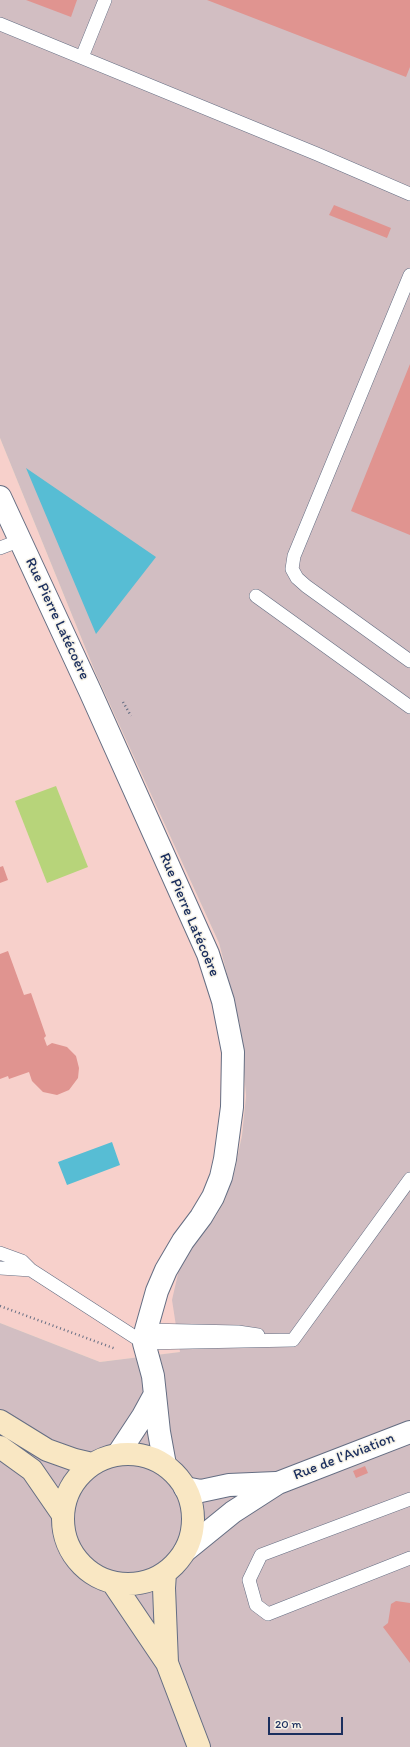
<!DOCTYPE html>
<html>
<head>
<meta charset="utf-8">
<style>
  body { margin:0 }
  #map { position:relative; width:410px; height:1747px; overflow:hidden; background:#efe4c8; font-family:Itim,sans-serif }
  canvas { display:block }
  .scale { position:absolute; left:268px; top:1717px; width:75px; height:18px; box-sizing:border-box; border:2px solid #1b2f5e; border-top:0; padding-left:5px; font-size:12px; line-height:14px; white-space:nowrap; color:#1b2f5e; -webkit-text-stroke:3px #f7f3e8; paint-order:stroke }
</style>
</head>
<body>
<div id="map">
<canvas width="410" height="1747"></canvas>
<div class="scale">20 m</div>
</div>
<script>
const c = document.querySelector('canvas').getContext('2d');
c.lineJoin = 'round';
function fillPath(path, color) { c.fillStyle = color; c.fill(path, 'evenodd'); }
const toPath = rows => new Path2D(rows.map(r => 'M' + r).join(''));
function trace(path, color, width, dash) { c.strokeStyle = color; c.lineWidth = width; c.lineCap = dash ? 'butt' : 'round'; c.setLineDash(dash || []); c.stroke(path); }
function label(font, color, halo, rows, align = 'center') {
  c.font = font + ' Itim,sans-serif'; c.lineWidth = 3; c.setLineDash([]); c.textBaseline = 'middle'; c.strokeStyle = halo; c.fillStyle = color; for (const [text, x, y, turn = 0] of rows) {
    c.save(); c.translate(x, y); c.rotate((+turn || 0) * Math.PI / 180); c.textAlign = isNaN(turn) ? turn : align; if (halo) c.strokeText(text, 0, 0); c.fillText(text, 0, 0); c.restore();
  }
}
fillPath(toPath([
  [0,438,96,674,219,943,240,1025,246,1096,242,1135,235,1169,225,1200,216,1216,178,1332,181,1352,100,1362,0,1323]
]), '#f7d0cb');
fillPath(toPath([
  [0,0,410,0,410,1747,0,1747,0,1323,100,1362,180,1352,172,1300,180,1265,216,1216,225,1200,235,1169,242,1135,246,1096,240,1025,219,943,96,674,0,438]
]), '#d2bec2');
fillPath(toPath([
  [56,786,88,867,47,883,15,801]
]), '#b7d47a');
fillPath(toPath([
  [26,468,156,557,96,634],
  [112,1142,120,1165,67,1185,58,1162]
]), '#57bdd4');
fillPath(toPath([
  [26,0,77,0,71,17],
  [207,0,410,0,410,67,406,77],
  [334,205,391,228,387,238,329,215],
  [410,364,410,535,351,511],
  [3,866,8,880,0,883,0,867],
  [8,951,24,995,31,993,46,1036,44,1038,47,1046,52,1043,67,1047,76,1056,79,1068,78,1078,69,1090,57,1095,43,1092,32,1081,29,1072,9,1079,8,1076,0,1079,0,954],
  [365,1466,368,1473,356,1478,353,1471],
  [396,1601,410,1603,410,1663,383,1627,388,1623,391,1604]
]), '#e09490');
const service = toPath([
  [0,24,317,154,410,194],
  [82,57,105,0],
  [410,275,294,556,292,569,297,578,306,586,410,661],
  [0,548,21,540],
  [256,596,410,707],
  [0,1253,22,1261,31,1270,144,1343,293,1340],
  [0,1268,31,1270],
  [146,1330,238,1332,258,1335],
  [293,1340,410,1179],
  [410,1499,261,1555,249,1580,256,1605,268,1614,410,1558]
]);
const minor = toPath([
  [0,497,90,691,208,954,223,1001,233,1052,232,1107,225,1159,221,1177,213,1197,201,1217,183,1241,166,1270,157,1291,146,1330,144,1343,153,1376,159,1432,165,1465],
  [118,1454,143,1416,155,1394]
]);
const tertiary = toPath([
  [185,1488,201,1491,229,1485,276,1483],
  [185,1551,233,1512,278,1483,410,1432]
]);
const secondary = toPath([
  [0,1421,47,1450,75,1460,92,1464],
  [0,1447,32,1470,63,1515],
  '63 1519a65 65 0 1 1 130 0a65 65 0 1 1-130 0Z',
  [165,1573,164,1588,167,1663],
  [113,1583,167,1663,199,1747]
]);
trace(service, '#656e83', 14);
trace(minor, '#656e83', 24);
trace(tertiary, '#656e83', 24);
trace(secondary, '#656e83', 24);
trace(toPath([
  [123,702,131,716],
  [0,1306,116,1349]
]), '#656e83', 2.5, [1, 3]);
trace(service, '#fff', 13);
trace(minor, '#fff', 22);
trace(tertiary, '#fff', 22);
trace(secondary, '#f9e7c3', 22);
label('15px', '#1b2f5e', '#f7f3e8', [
  ["Rue Pierre Latécoère",57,619,65],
  ["Rue Pierre Latécoère",189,915,67],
  ["Rue de l'Aviation",344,1457,-21]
]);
</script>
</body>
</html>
